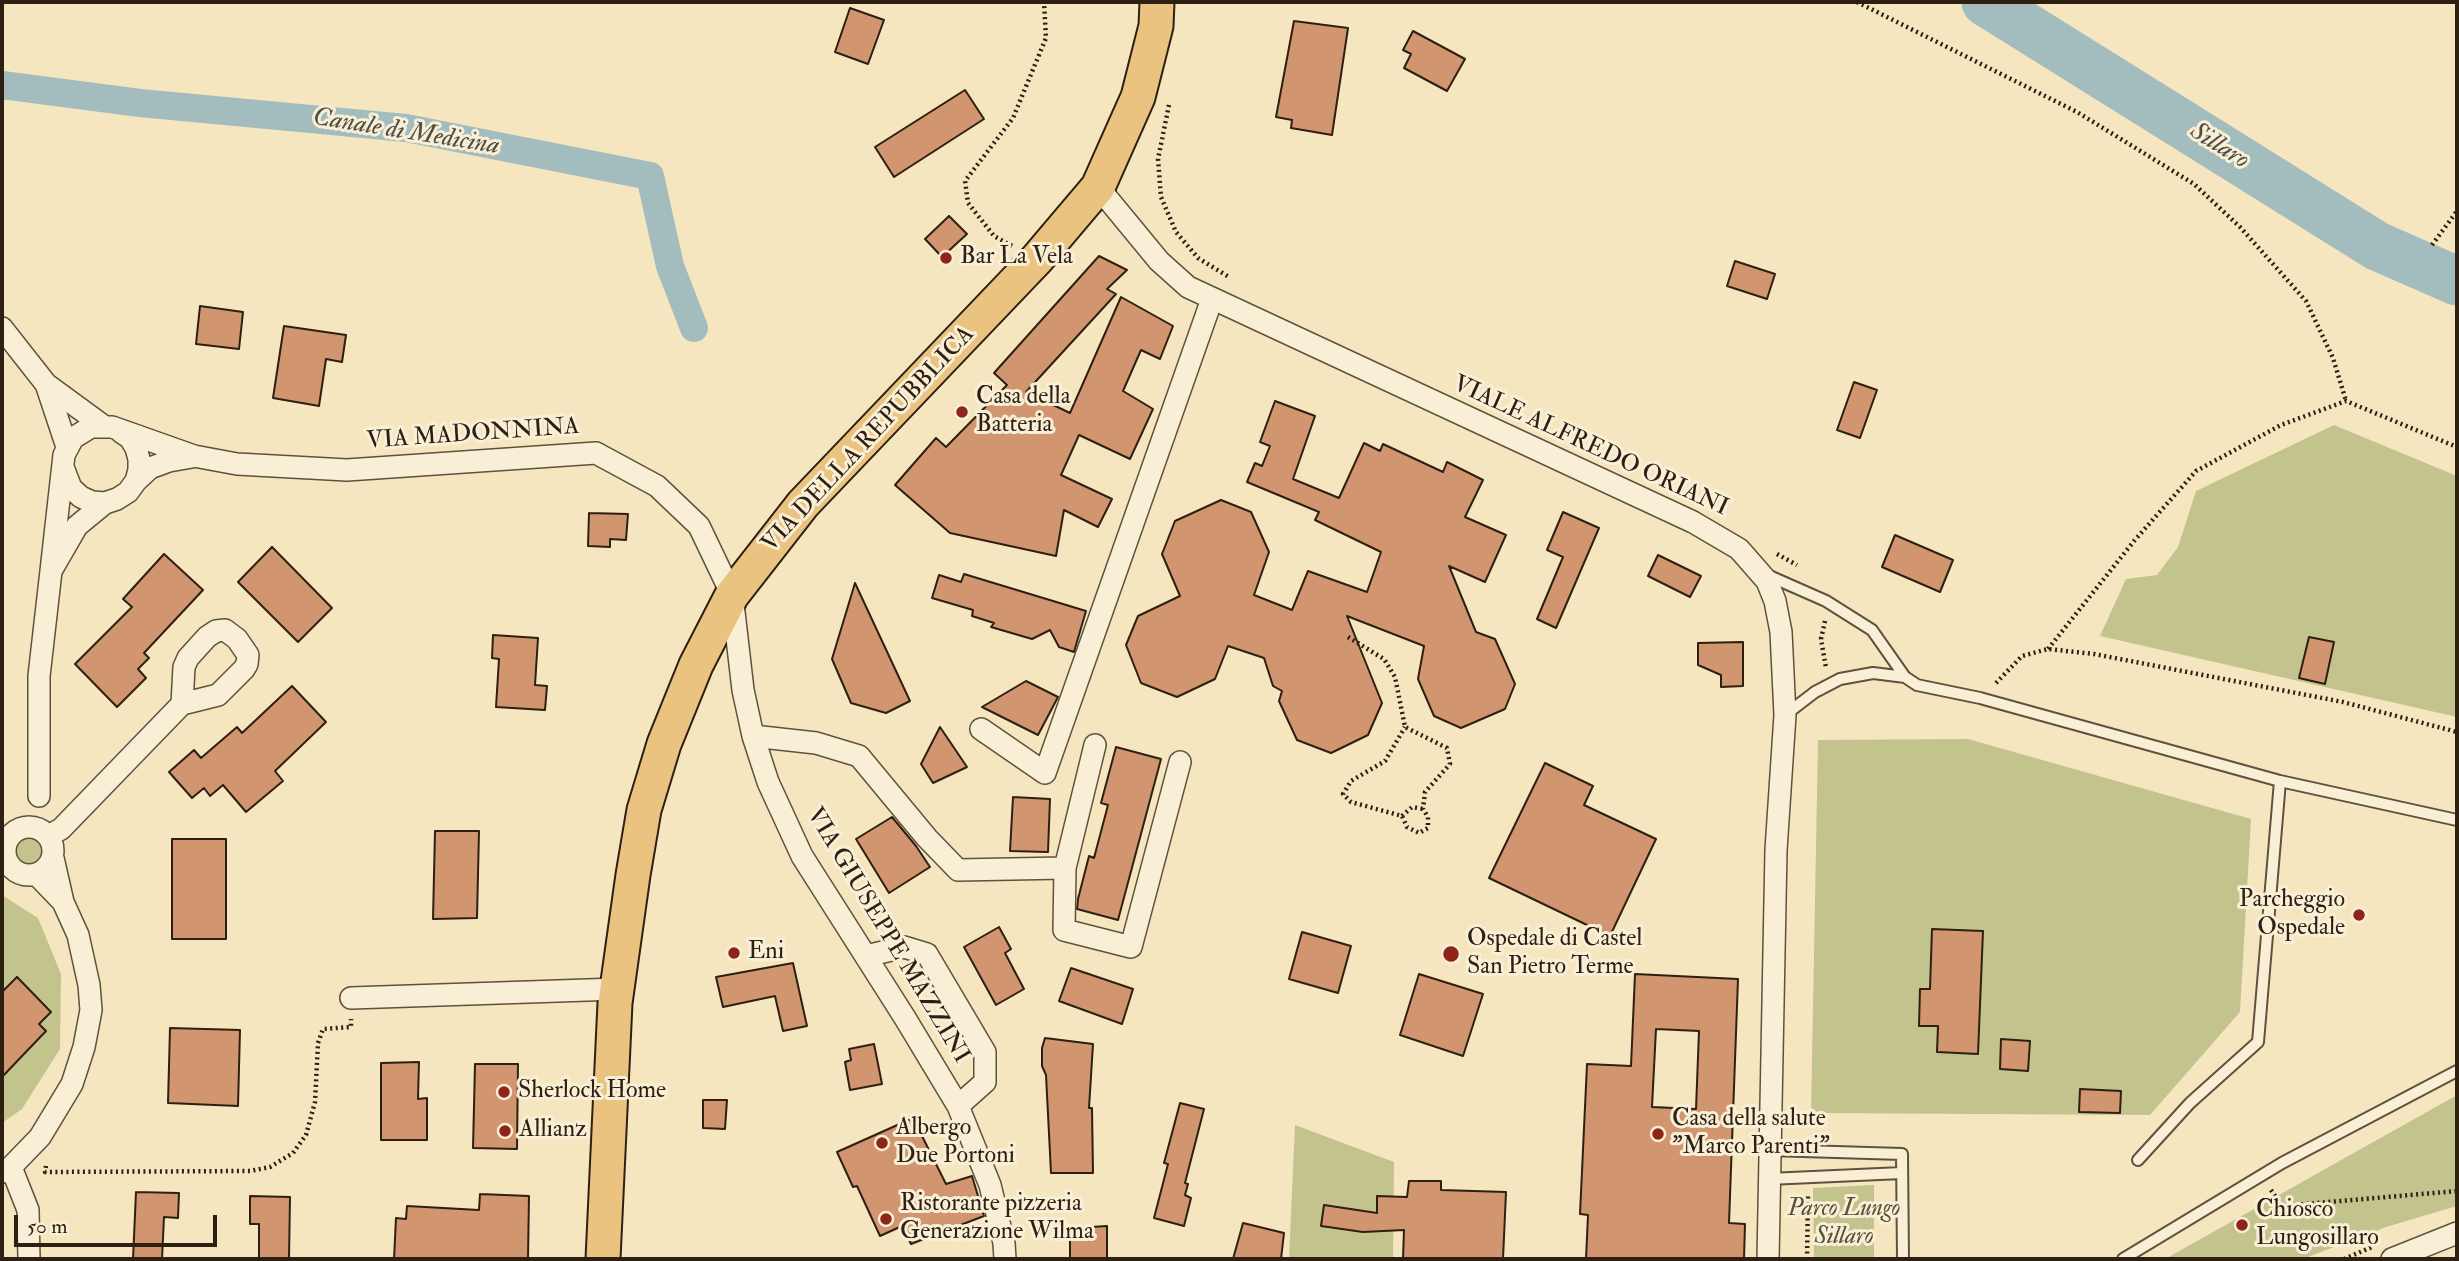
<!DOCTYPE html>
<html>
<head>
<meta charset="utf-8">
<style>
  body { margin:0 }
  #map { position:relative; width:2459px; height:1261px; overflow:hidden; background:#f6e6c0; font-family:"IM FELL Double Pica",serif }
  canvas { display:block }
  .frame { position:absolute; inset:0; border:4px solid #2d1f11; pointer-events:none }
  .scale { position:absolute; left:14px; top:1215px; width:203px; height:32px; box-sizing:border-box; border:4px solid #2d1f11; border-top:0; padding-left:9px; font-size:21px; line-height:24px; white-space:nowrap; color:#2d1f11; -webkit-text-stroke:5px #f9efd6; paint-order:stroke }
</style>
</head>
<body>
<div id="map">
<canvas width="2459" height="1261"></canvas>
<div class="frame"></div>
<div class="scale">50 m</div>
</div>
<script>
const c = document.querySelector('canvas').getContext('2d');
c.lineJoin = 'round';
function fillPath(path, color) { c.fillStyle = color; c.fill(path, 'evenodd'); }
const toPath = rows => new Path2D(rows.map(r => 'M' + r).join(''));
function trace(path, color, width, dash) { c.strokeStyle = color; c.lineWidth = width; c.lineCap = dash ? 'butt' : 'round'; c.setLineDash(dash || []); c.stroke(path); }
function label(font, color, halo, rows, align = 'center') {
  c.font = font + ' "IM FELL Double Pica",serif'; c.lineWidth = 6; c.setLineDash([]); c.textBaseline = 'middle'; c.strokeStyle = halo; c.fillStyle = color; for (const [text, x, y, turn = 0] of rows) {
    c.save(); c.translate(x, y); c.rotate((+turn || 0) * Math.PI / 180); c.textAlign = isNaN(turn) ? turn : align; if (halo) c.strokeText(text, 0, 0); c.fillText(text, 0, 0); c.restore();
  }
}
fillPath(toPath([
  [2334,425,2457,476,2457,717,2100,636,2126,579,2157,575,2178,547,2196,491],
  [1968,739,2251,819,2240,1012,2150,1115,1811,1113,1818,740],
  '10 851a19 19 0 1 1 38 0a19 19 0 1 1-38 0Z',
  [2,895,38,918,61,974,60,1049,22,1109,2,1123],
  [2457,1095,2457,1206,2386,1227,2303,1259,2165,1259],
  [1295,1125,1394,1162,1393,1259,1289,1259],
  [1874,1185,1874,1259,1814,1259,1813,1188]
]), '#c3c38e');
trace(toPath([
  [2,85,140,103,406,128,650,176,670,266,694,328]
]), '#a3bcbe', 28);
trace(toPath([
  [1986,2,2377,246,2457,281]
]), '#a3bcbe', 49);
const building = toPath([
  [850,8,884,20,868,64,835,52,850,8],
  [1294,21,1348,28,1332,135,1291,128,1292,120,1276,117,1294,21],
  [1413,31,1465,59,1447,91,1404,68,1411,54,1403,50,1413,31],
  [965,90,984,119,894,177,875,147,965,90],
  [949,216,967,234,942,257,925,239,949,216],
  [1099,256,1127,270,1107,289,1116,294,1026,392,1070,413,1121,297,1173,326,1160,359,1141,350,1123,391,1153,409,1130,459,1079,435,1061,475,1112,499,1098,527,1064,510,1056,556,950,533,895,485,936,438,946,447,1007,385,994,373,1099,256],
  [1735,261,1775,274,1767,299,1727,286,1735,261],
  [200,306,243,312,239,349,196,344,200,306],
  [284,326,346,335,342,362,326,359,319,406,273,398,284,326],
  [1854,382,1877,390,1860,438,1837,430,1854,382],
  [1275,401,1315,416,1293,479,1339,498,1364,443,1380,451,1383,444,1443,472,1447,462,1483,480,1465,517,1506,535,1485,582,1449,566,1476,632,1495,639,1515,684,1505,709,1461,728,1434,716,1418,679,1424,646,1347,616,1382,703,1368,735,1331,753,1297,740,1279,701,1282,691,1273,686,1264,658,1228,646,1215,679,1177,697,1141,683,1126,645,1138,616,1180,596,1162,554,1175,521,1221,500,1251,512,1269,552,1254,595,1292,610,1308,571,1367,592,1381,552,1315,520,1319,512,1247,482,1255,463,1262,466,1270,446,1260,442,1275,401],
  [1563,512,1599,528,1556,628,1537,619,1563,557,1547,550,1563,512],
  [589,513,628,514,626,540,610,539,610,547,588,546,589,513],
  [1895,535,1953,560,1940,592,1882,567,1895,535],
  [272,547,332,608,298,642,238,582,272,547],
  [164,554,203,590,144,653,149,658,138,669,146,678,117,707,75,664,132,607,123,599,164,554],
  [1658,555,1701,576,1690,597,1648,576,1658,555],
  [964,574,1086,611,1074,652,1059,647,1050,630,1032,639,991,627,994,623,972,616,973,610,932,598,939,575,961,582,964,574],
  [855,583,910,701,886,713,851,703,832,659,855,583],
  [493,635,538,638,535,685,547,686,545,710,496,707,499,659,492,658,493,635],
  [2309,637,2334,642,2325,684,2299,678,2309,637],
  [1743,642,1743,686,1721,687,1721,675,1698,665,1698,643,1743,642],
  [1026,681,1058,697,1038,735,982,707,1026,681],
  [292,686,326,722,275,771,283,781,246,812,223,785,210,796,204,788,192,798,169,772,194,750,201,758,237,727,242,733,292,686],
  [940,727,967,767,933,783,921,764,940,727],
  [1116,747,1161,759,1118,920,1077,909,1078,899,1089,856,1094,858,1108,805,1101,803,1116,747],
  [1545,763,1593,786,1584,805,1656,839,1610,936,1489,878,1545,763],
  [1013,797,1050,799,1048,852,1010,851,1013,797],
  [892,817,916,846,930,867,889,893,856,839,892,817],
  [435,831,479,831,477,918,433,919,435,831],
  [172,839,226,839,226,939,172,939,172,839],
  [999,927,1011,949,1005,953,1024,989,996,1005,964,947,999,927],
  [1932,929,1983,931,1978,1054,1937,1052,1938,1026,1919,1026,1920,989,1930,989,1932,929],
  [1302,932,1351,946,1338,993,1289,979,1302,932],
  [793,963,807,1026,783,1031,775,996,723,1007,716,977,793,963],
  [1071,968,1133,989,1122,1024,1059,1001,1071,968],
  [1419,974,1483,994,1463,1056,1400,1035,1419,974],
  [1635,974,1738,979,1729,1223,1745,1224,1744,1259,1586,1259,1588,1215,1580,1214,1587,1064,1631,1066,1635,974],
  [1656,1029,1699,1031,1696,1109,1652,1107,1656,1029],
  [17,977,51,1012,39,1024,46,1031,2,1077,2,992,17,977],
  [170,1028,240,1030,238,1106,168,1103,170,1028],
  [1045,1038,1093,1044,1089,1108,1092,1108,1093,1173,1051,1173,1046,1075,1042,1066,1042,1048,1045,1038],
  [2001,1039,2030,1041,2028,1071,2000,1069,2001,1039],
  [874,1044,882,1084,850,1090,845,1062,851,1060,849,1049,874,1044],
  [419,1062,418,1099,427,1098,427,1140,381,1140,381,1063,419,1062],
  [475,1064,518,1064,517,1149,473,1148,475,1064],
  [2080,1089,2121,1091,2120,1113,2079,1112,2080,1089],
  [703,1100,727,1100,725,1129,703,1128,703,1100],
  [1180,1103,1204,1109,1185,1183,1188,1184,1185,1195,1191,1198,1184,1226,1154,1218,1168,1164,1164,1163,1180,1103],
  [913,1118,946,1184,972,1176,984,1216,911,1244,902,1226,880,1236,857,1186,853,1187,837,1152,913,1118],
  [1409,1181,1441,1181,1441,1190,1506,1192,1503,1259,1403,1258,1404,1230,1363,1232,1321,1226,1324,1205,1377,1213,1377,1196,1407,1197,1409,1181],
  [136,1192,179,1193,178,1218,164,1217,162,1259,133,1259,136,1192],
  [480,1194,529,1196,528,1259,394,1259,396,1218,406,1219,407,1206,479,1210,480,1194],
  [250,1196,290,1197,289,1259,259,1259,259,1224,250,1224,250,1196],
  [1243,1223,1284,1233,1281,1259,1233,1259,1243,1223],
  [1107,1226,1107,1259,1070,1259,1070,1236,1075,1235,1075,1228,1107,1226]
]);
fillPath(building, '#d19570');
trace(building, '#2d1f11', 2);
const lane = toPath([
  [1767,575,1826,601,1872,630,1905,677,1917,685,1980,698,2280,781,2457,820],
  [1785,715,1815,692,1840,679,1873,673,1905,677],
  [1769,1150,1902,1154,1903,1259],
  [2138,1160,2190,1103,2258,1042,2280,781],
  [1768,1179,1902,1173],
  [2123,1259,2282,1163,2457,1071]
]);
const street = toPath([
  [1098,187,1159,261,1188,287,1693,522,1739,549,1767,581,1775,601,1781,632,1785,715,1776,850,1768,1259],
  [2,328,46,384,102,425],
  [46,384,67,447],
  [63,467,71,488,81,497,92,502,105,503,117,499,128,492,136,481,139,470,139,459,136,448,130,438,121,432],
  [136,481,150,468,169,461,192,457],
  [105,503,77,526,51,571,64,455,73,438,91,427,112,427,194,456,237,464,347,470,596,453,657,486,699,526,732,595,743,690,753,736,768,782,802,856,905,1018,958,1106,990,1185,1004,1243,1005,1259],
  [981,729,1045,773,1212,299],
  [753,736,816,743,859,756,927,838,958,870,1065,868,1064,930,1131,947,1180,762],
  [39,796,39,676,51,571],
  '5 851a24 24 0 1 1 48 0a24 24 0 1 1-48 0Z',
  [48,836,61,829,182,704,218,695,244,669,247,664,248,655,237,639,225,630,216,631,207,637,188,658,184,667,182,704],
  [1065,868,1095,745],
  [37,875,63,902,53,858],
  [866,956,904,947,927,954,985,1052,985,1082,958,1106],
  [351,998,617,989],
  [11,1167,28,1210,29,1259],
  [2,1172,11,1167,40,1137,72,1084,84,1047,91,1010,89,985,78,935,63,902],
  [2392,1259,2457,1233]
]);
const primary = toPath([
  [603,1259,615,1003,633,875,644,810,664,744,696,665,732,595,803,504,1037,259,1098,187,1138,97,1156,26,1157,2]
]);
trace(lane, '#5f513d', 14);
trace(street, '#5f513d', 24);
trace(primary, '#2d1f11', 37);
trace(toPath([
  [1857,2,2077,112,2194,184,2240,227,2306,301,2333,358,2346,401],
  [1169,105,1158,159,1161,197,1176,232,1198,258,1229,277],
  [2432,245,2457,211],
  [1012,246,994,236,968,203,965,181,1013,118,1046,38,1044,2],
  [1777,554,1797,565],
  [1825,621,1821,639,1826,668],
  [1348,637,1384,659,1395,677,1405,727,1447,748,1450,764,1425,792,1423,809,1428,817,1428,828,1419,833,1407,827,1402,816,1351,802,1343,794,1351,781,1385,761,1405,727],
  [2048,649,2134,541,2196,471,2281,425,2346,401,2457,447],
  [1996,683,2022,656,2048,649,2094,654,2343,702,2457,732],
  [1402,816,1412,807,1423,809],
  [46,1166,45,1172,250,1171,270,1167,293,1153,306,1135,315,1102,318,1043,323,1029,351,1027,351,1019],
  [2271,1190,2282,1206,2457,1191],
  [1807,1259,1808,1194],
  [2344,1259,2372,1247]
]), '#2d1f11', 4.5, [2, 3.5]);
trace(lane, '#f9efd6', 10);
trace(street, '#f9efd6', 21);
trace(primary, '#ebc380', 33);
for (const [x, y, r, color] of [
  [946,258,7,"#8f2418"],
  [962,412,7,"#8f2418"],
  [2359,915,7,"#8f2418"],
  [734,953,7,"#8f2418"],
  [1451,954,9,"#8f2418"],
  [504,1092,7,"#8f2418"],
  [505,1131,7,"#8f2418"],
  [1658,1134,7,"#8f2418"],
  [882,1143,7,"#8f2418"],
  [886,1219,7,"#8f2418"],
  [2242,1225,7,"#8f2418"]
]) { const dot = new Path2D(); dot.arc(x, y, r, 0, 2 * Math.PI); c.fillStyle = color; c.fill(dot); trace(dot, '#f9efd6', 2.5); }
label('24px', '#2d1f11', '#f9efd6', [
  ["Bar La Vela",960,258],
  ["Casa della",976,398],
  ["Batteria",976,426],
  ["Parcheggio",2345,901,"right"],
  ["Ospedale",2345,929,"right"],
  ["Ospedale di Castel",1467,940],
  ["San Pietro Terme",1467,968],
  ["Eni",748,953],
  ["Sherlock Home",518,1092],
  ["Casa della salute",1672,1120],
  ["\"Marco Parenti\"",1672,1148],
  ["Albergo",896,1129],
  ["Due Portoni",896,1157],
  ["Allianz",519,1131],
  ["Ristorante pizzeria",900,1205],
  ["Generazione Wilma",900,1233],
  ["Chiosco",2256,1211],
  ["Lungosillaro",2256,1239]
], 'left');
label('24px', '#2d1f11', '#f9efd6', [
  ["VIA MADONNINA",473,435,-4],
  ["VIA DELLA REPUBBLICA",869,440,-47],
  ["VIALE ALFREDO ORIANI",1590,447,25],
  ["VIA GIUSEPPE MAZZINI",887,936,59]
]);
label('italic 24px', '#5a5036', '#f9efd6', [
  ["Parco Lungo",1844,1210],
  ["Sillaro",1844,1238]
]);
label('italic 26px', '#504e45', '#f9efd6', [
  ["Canale di Medicina",406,133,9],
  ["Sillaro",2219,147,32]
]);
</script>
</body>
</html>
